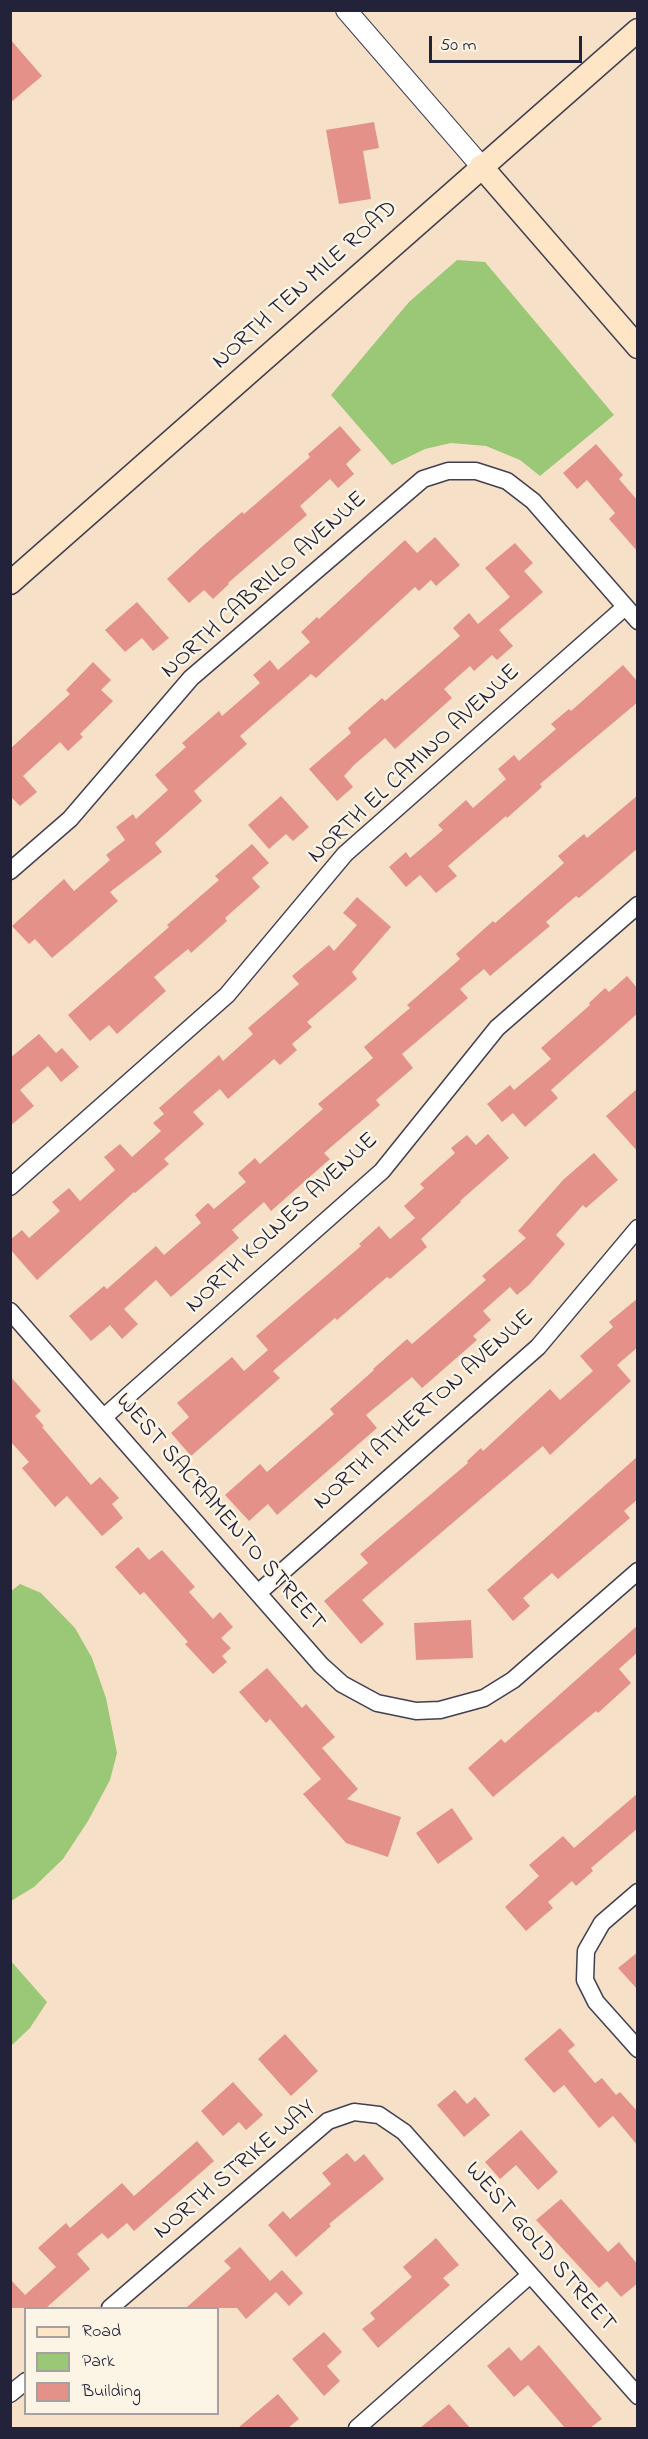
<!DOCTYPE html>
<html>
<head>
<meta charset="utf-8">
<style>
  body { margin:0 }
  #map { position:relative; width:648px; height:2439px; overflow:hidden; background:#f6e1c8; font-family:"Indie Flower",sans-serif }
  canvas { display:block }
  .frame { position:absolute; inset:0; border:12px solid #22223b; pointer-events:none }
  .legend { position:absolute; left:24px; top:2307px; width:195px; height:108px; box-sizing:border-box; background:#fcf5e5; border:2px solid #a5a1a1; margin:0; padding:8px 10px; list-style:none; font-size:18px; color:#22223b }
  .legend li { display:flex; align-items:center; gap:12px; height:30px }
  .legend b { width:30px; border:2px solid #a5a1a1 }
  .scale { position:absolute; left:429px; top:36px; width:153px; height:27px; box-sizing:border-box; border:3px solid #22223b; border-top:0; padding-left:8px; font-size:18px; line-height:21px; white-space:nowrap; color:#22223b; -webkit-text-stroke:4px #fcf5e5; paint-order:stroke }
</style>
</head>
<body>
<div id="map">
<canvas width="648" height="2439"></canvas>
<div class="frame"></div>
<ul class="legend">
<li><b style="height:8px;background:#fee5c5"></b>Road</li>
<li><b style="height:16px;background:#9ac877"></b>Park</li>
<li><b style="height:16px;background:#e49189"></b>Building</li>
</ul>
<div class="scale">50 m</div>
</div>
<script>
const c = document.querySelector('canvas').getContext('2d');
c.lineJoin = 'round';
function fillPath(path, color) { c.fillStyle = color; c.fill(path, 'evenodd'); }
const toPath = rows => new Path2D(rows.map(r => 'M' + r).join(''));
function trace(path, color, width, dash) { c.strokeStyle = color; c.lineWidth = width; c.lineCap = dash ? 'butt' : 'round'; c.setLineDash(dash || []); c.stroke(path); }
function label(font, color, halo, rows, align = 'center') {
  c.font = font + ' "Indie Flower",sans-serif'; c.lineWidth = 5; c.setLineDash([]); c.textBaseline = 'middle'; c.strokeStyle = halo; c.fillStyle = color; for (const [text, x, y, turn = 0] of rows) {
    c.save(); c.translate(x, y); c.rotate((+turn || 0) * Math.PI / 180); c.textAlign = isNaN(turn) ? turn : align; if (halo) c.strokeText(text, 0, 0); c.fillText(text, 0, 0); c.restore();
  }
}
fillPath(toPath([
  [457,260,485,262,614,415,540,476,520,460,486,446,451,443,425,449,392,465,331,395,409,302],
  [20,1584,41,1593,75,1628,92,1658,106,1698,117,1753,110,1780,88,1821,63,1859,34,1887,11,1901,10,1592],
  [10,1960,47,2002,30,2028,11,2046]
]), '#9ac877');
fillPath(toPath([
  [10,39,42,76,10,103],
  [374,122,379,148,363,151,371,199,339,204,326,130],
  [340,426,361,450,346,464,354,474,338,488,330,479,300,506,307,515,228,583,229,584,213,599,204,590,189,603,167,579,205,544,242,512,244,514,310,457,308,454],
  [596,444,623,475,619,479,638,501,638,552,609,519,615,513,587,480,577,489,563,473],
  [435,537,460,565,436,586,431,580,419,591,415,587,316,678,311,674,240,736,247,744,194,791,202,801,155,843,162,852,110,892,118,901,72,941,52,958,35,939,29,944,12,926,64,879,74,891,110,860,106,855,125,840,116,827,133,814,136,819,168,790,155,775,186,747,182,743,219,711,222,716,260,683,253,675,270,660,278,670,310,642,301,632,317,617,319,619,405,540,417,553],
  [515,543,533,563,524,571,543,592,499,630,513,646,497,660,492,655,474,671,470,666,444,689,452,698,395,749,385,738,354,765,344,776,353,787,337,801,309,769,351,733,348,728,382,698,385,701,460,636,453,628,469,613,478,624,510,597,485,568],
  [137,602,169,638,153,651,142,638,125,652,105,630],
  [93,662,111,680,101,690,113,701,80,734,83,737,68,751,60,742,23,776,37,792,20,806,10,796,10,749,70,694,66,690],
  [623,665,638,682,638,702,540,784,542,787,507,818,506,816,448,866,457,876,436,893,420,875,406,887,389,867,406,852,410,858,443,830,438,825,466,800,473,808,506,779,498,769,514,755,519,761,556,729,551,724,569,709,571,711],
  [638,795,638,848,579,898,576,896,546,922,550,926,490,976,484,969,460,989,468,998,402,1054,413,1068,376,1100,380,1105,324,1153,330,1159,271,1211,264,1202,232,1230,239,1238,171,1297,156,1280,124,1309,138,1324,122,1339,110,1325,91,1341,69,1316,104,1286,107,1289,156,1246,164,1255,201,1223,195,1215,208,1203,214,1209,246,1182,238,1173,255,1158,260,1164,323,1109,318,1104,373,1058,364,1047,410,1008,407,1005,460,959,456,954,493,921,495,923,555,871,564,863,558,856,584,834,587,838],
  [281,796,309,827,293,841,286,834,269,849,248,825],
  [252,844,269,863,252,878,260,887,225,918,227,921,191,953,188,949,154,977,166,991,117,1034,109,1025,90,1041,68,1015,169,927,167,925,219,880,215,876],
  [357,897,391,927,352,972,357,979,307,1022,312,1027,292,1044,297,1050,280,1065,274,1059,228,1099,220,1089,193,1112,204,1124,164,1159,169,1164,135,1193,134,1192,37,1280,10,1249,10,1240,22,1230,29,1238,60,1211,52,1202,69,1188,80,1201,115,1170,104,1157,120,1144,132,1157,161,1131,153,1123,164,1114,159,1108,219,1055,223,1061,253,1034,248,1028,299,984,292,976,329,945,334,951,357,925,343,913],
  [627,976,638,989,638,1013,551,1090,558,1098,525,1127,513,1113,502,1122,487,1104,510,1085,514,1090,551,1059,541,1048,590,1005,589,1003,605,988,609,992],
  [39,1034,56,1053,62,1048,79,1067,61,1082,48,1066,20,1090,34,1106,10,1126,10,1058],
  [638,1088,638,1152,606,1116],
  [488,1134,509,1158,460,1201,461,1202,421,1239,427,1247,390,1279,387,1277,337,1320,335,1318,273,1371,280,1378,191,1456,171,1433,189,1417,177,1403,232,1357,244,1371,268,1350,256,1336,361,1246,359,1244,379,1226,390,1239,415,1218,404,1206,424,1188,420,1184,455,1153,451,1148,467,1135,476,1145],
  [594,1153,618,1180,586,1208,583,1205,556,1235,565,1244,529,1285,517,1295,510,1287,483,1311,491,1320,473,1336,477,1340,422,1388,412,1377,366,1415,377,1428,277,1515,268,1504,249,1521,225,1495,260,1464,267,1472,334,1414,330,1409,374,1370,373,1369,407,1339,412,1344,486,1280,482,1276,526,1238,518,1231,563,1180],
  [638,1298,638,1347,617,1365,631,1381,550,1455,543,1446,362,1600,384,1624,361,1644,324,1601,368,1563,360,1554,468,1463,467,1461,481,1448,483,1451,550,1389,560,1400,593,1371,580,1356,613,1327,609,1322],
  [10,1376,41,1411,35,1416,44,1426,42,1427,91,1485,100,1477,119,1498,112,1504,123,1518,102,1536,67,1496,55,1507,22,1468,29,1462,10,1441],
  [638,1456,638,1499,624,1511,630,1518,558,1579,552,1573,523,1598,530,1606,513,1621,487,1590],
  [138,1547,149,1560,162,1550,195,1587,189,1592,213,1619,220,1612,233,1627,221,1638,231,1648,222,1656,227,1662,213,1674,185,1644,188,1642,144,1592,140,1595,115,1567],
  [471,1620,473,1658,416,1660,414,1623],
  [638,1625,638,1652,619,1669,631,1683,598,1713,596,1711,493,1797,468,1768,501,1739,505,1743],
  [267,1668,302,1708,306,1704,335,1737,322,1748,358,1789,347,1799,401,1817,388,1857,346,1843,303,1794,321,1779,270,1719,266,1723,239,1692],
  [638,1793,638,1828,591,1868,593,1871,576,1886,572,1881,548,1902,553,1908,526,1931,505,1907,539,1876,529,1865,563,1836,574,1848],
  [452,1808,473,1839,438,1864,416,1833],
  [638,1952,638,1990,618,1968],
  [560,2028,575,2045,568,2051,595,2083,602,2078,616,2095,620,2092,638,2112,638,2146,613,2116,599,2128,564,2085,554,2093,524,2059],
  [285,2034,318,2071,291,2096,258,2059],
  [233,2082,263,2115,246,2130,239,2122,223,2136,201,2111],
  [455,2090,467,2104,475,2097,490,2115,464,2137,437,2105],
  [521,2130,558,2172,538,2190,516,2165,500,2179,485,2162],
  [197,2141,214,2161,134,2231,127,2223,108,2239,102,2233,77,2254,90,2269,46,2308,10,2308,10,2279,25,2295,56,2267,38,2248,66,2223,70,2228,122,2183,134,2196],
  [347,2153,355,2162,364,2154,384,2179,329,2224,331,2226,296,2257,268,2225,283,2211,290,2219,331,2184,322,2173],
  [561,2199,608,2252,619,2242,638,2265,638,2283,621,2297,607,2281,599,2288,536,2220],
  [436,2238,459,2265,443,2278,450,2285,378,2348,362,2329,375,2319,370,2313,412,2277,403,2267],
  [240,2247,270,2281,282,2270,303,2293,289,2306,276,2292,246,2319,237,2308,186,2308,231,2268,224,2261],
  [324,2332,342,2352,327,2366,340,2381,324,2396,292,2359],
  [539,2345,602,2419,590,2428,565,2428,528,2385,514,2397,487,2366,509,2347,521,2361],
  [278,2394,299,2419,288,2428,238,2428],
  [449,2404,470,2428,420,2428]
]), '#e49189');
const minor = toPath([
  [10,871,70,819,191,678,423,479,448,471,476,471,507,481,533,501,638,621],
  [10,1187,227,995,345,854,625,607],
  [10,1311,321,1665,342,1684,377,1703,416,1711,440,1710,484,1698,513,1680,638,1571],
  [104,1417,382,1171,497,1028,638,905],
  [258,1593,538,1347,638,1228],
  [638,1892,602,1923,586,1951,585,1980,596,2002,638,2049],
  [110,2308,328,2121,354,2112,379,2115,404,2132,638,2396],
  [10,2394,26,2381],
  [357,2428,530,2275]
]);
const tertiary = toPath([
  [346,10,481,166]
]);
const secondary = toPath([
  [481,166,638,347],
  [10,583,638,30]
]);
trace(minor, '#423f50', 19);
trace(tertiary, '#423f50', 22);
trace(secondary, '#423f50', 25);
trace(minor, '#fff', 16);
trace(tertiary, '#fff', 20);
trace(secondary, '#fee5c5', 22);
label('24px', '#22223b', '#fcf5e5', [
  ["NORTH TEN MILE ROAD",306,286,-42],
  ["NORTH CABRILLO AVENUE",265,586,-42],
  ["NORTH EL CAMINO AVENUE",415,765,-43],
  ["NORTH KOLNES AVENUE",283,1224,-43],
  ["NORTH ATHERTON AVENUE",425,1411,-42],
  ["WEST SACRAMENTO STREET",219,1513,49],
  ["NORTH STRIKE WAY",236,2171,-40],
  ["WEST GOLD STREET",539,2248,49]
]);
</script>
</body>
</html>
